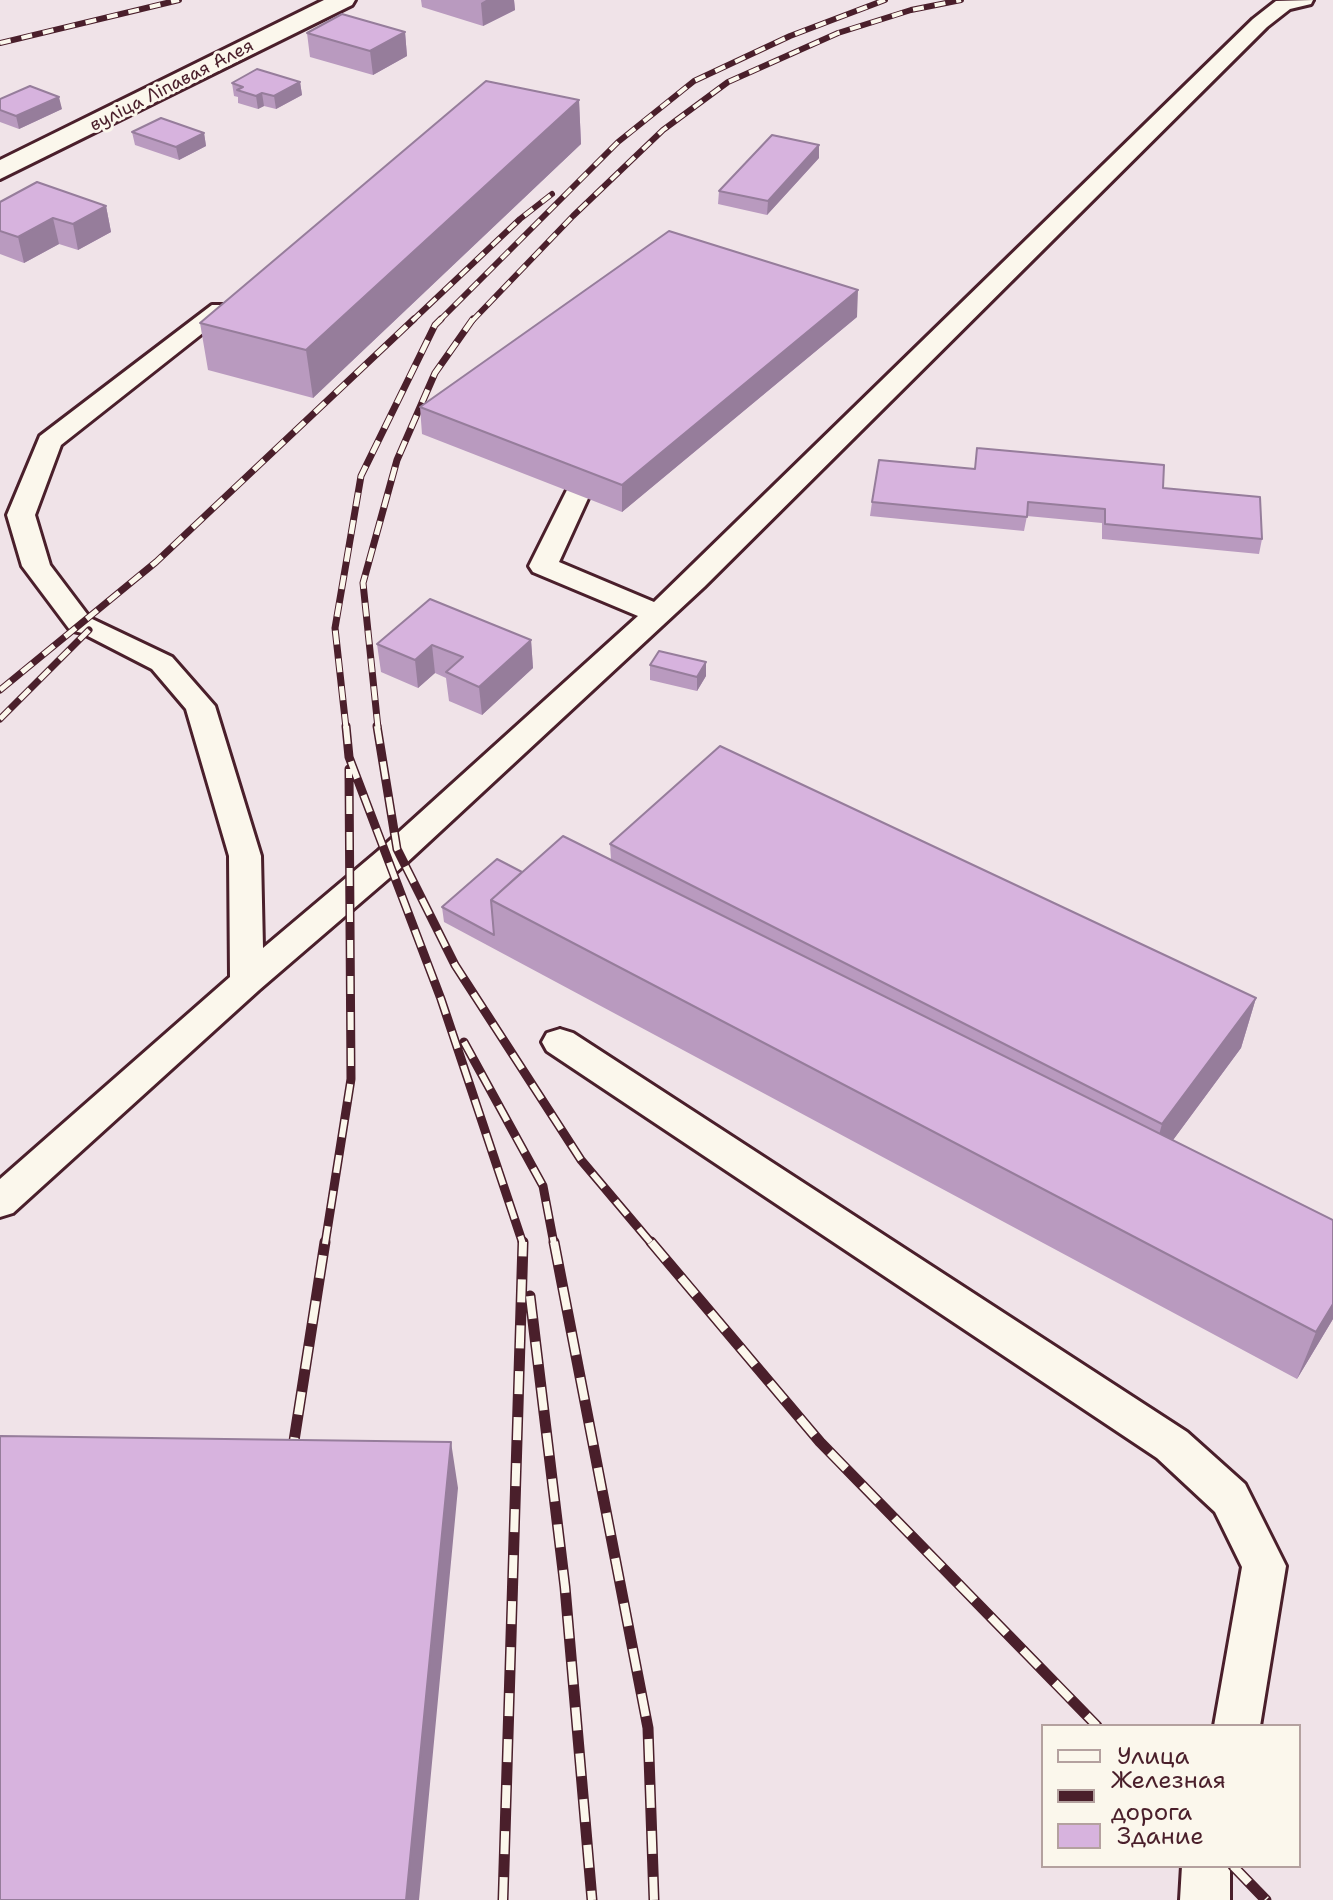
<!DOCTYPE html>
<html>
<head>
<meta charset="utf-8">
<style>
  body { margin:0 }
  #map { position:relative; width:1333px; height:1900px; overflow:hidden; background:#f0e3e8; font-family:"Shantell Sans",sans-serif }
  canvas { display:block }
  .legend { position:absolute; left:1041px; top:1724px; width:260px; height:144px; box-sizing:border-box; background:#fbf7ec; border:2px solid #b4a19f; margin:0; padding:10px 14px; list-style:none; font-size:24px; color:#4a1f2b }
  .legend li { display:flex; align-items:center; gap:16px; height:40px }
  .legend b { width:40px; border:2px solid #b4a19f }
</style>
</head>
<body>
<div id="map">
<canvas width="1333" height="1900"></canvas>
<ul class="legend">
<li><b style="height:10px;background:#fbf7ec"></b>Улица</li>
<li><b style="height:10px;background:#4a1f2b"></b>Железная дорога</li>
<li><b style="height:22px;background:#d7b3de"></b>Здание</li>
</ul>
</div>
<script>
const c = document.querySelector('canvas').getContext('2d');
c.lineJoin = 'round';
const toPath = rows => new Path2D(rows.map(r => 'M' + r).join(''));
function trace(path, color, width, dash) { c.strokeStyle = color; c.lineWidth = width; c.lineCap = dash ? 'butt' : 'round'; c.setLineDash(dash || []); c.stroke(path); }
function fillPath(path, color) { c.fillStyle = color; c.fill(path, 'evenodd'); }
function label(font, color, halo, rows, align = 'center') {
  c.font = font + ' "Shantell Sans",sans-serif'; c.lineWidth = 6; c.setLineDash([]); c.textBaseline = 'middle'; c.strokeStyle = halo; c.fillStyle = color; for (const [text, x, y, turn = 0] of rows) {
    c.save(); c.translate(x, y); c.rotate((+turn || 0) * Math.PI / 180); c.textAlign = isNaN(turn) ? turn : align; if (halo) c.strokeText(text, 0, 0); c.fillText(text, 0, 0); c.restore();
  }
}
const lane = toPath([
  [1313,0,1311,4,1290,9,1267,27,704,587,402,867,259,990,13,1213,0,1217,0,1179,230,977,229,856,186,709,152,669,82,633,70,630,22,566,7,515,40,436,212,305,228,305,232,310,61,445,35,515,50,565,90,618,172,657,215,706,261,856,263,948,378,851,638,616,533,572,529,566,568,488,586,488,590,494,559,562,654,602,1253,19,1276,1,1313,0],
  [560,1029,573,1033,1187,1432,1245,1484,1286,1566,1260,1726,1214,1726,1242,1567,1215,1512,1157,1458,547,1051,542,1042,547,1033,560,1029],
  [1182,1866,1230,1866,1230,1900,1180,1900,1182,1866]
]);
const street = toPath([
  [324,0,355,0,352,5,0,179,0,160,324,0]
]);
trace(lane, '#4a1f2b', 6);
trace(street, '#4a1f2b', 6);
fillPath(lane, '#fbf7ec');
fillPath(street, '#fbf7ec');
const railFar3 = toPath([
  [0,43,179,0],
  [412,321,520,219,552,194],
  [439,321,618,142,694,81,790,36,885,0],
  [472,321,573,216,663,130,728,82,838,33,911,10,961,0]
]);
const railFar2 = toPath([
  [0,690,156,562,414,319],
  [0,719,89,630],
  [346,728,335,628,361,476,435,325,441,319],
  [378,728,363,583,397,460,435,373,473,319]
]);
const railFar1 = toPath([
  [346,726,349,757,441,999,523,1244],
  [377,726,397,849,455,965,581,1160,652,1244],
  [464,1042,543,1186,554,1244],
  [325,1244,351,1079,349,769]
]);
const rail = toPath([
  [554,1242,648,1728,654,1900],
  [651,1242,820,1442,1097,1726],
  [530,1296,565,1587,592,1900],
  [291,1460,325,1242],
  [1233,1866,1266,1900],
  [503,1900,523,1242]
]);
trace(railFar3, '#4a1f2b', 6);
trace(railFar2, '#4a1f2b', 7);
trace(railFar1, '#4a1f2b', 9);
trace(rail, '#4a1f2b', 11);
trace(railFar3, '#fbf7ec', 4, [11]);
trace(railFar2, '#fbf7ec', 5, [14]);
trace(railFar1, '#fbf7ec', 6, [18]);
trace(rail, '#fbf7ec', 8, [23]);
fillPath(toPath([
  [421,0,514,0,515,10,483,26,422,7],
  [405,32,407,56,373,75,310,57,307,33],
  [300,82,302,95,276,109,264,106,258,109,238,103,238,97,234,96,232,83],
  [0,99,62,109,19,129,0,122],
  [579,100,581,144,313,398,208,370,200,323],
  [132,132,204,133,206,146,179,160,135,145],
  [819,158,767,215,718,204,719,191],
  [0,202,106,206,111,232,78,250,59,244,24,263,0,254],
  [857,317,622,512,422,434,420,407],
  [1163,488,1262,539,1259,554,1102,539,1102,523,1027,516,1024,531,870,516,872,502],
  [531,640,533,668,482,715,449,701,446,678,435,673,418,688,381,672,377,644],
  [650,665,706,676,697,691,650,680],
  [610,844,1256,998,1241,1048,1173,1140,1333,1319,1297,1379,444,922,442,907,522,872,611,859]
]), '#b99abf');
fillPath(toPath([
  [486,0,514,0,515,10,483,26,481,3],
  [405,32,407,56,373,75,370,51],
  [300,82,302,95,276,109,274,96],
  [262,93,264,106,258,109,256,96],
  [59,97,62,109,19,129,16,116],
  [579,100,581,144,313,398,306,350],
  [204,133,206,146,179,160,176,147],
  [819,145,819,158,767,215,768,201],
  [106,206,111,232,78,250,73,224],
  [53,218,59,244,24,263,18,237],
  [858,290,857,317,622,512,622,485],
  [531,640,533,668,482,715,479,687],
  [432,645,435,673,418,688,415,660],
  [706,662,706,676,697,691,697,677],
  [1256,998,1241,1048,1148,1174,1162,1124],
  [1333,1304,1333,1319,1297,1379,1316,1332],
  [451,1442,458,1488,419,1900,406,1900]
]), '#967d9b');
const building = toPath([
  [342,14,405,32,370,51,307,33,342,14],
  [257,69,300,82,274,96,262,93,256,96,237,90,243,87,232,83,257,69],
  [486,81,579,100,306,350,200,323,486,81],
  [30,86,59,97,16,116,0,110,0,99,30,86],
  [161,118,204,133,176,147,132,132,161,118],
  [772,135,819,145,768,201,719,191,772,135],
  [37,182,106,206,73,224,53,218,18,237,0,231,0,202,37,182],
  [669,231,858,290,622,485,420,407,669,231],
  [977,448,1164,465,1163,488,1260,497,1262,539,1105,524,1105,509,1028,502,1027,517,872,502,879,460,975,469,977,448],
  [430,599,531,640,479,687,446,672,463,657,432,645,415,660,377,644,430,599],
  [659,651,706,662,697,677,650,665,659,651],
  [720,746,1256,998,1162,1124,610,844,720,746],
  [563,836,1333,1220,1333,1304,1316,1332,491,900,563,836],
  [497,859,522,872,491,900,494,935,442,907,497,859],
  [0,1436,451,1442,406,1900,0,1900,0,1436]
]);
fillPath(building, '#d7b3de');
trace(building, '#967d9b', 2);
label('18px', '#4a1f2b', '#fbf7ec', [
  ["вуліца Ліпавая Алея",172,86,-27]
]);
</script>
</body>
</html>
